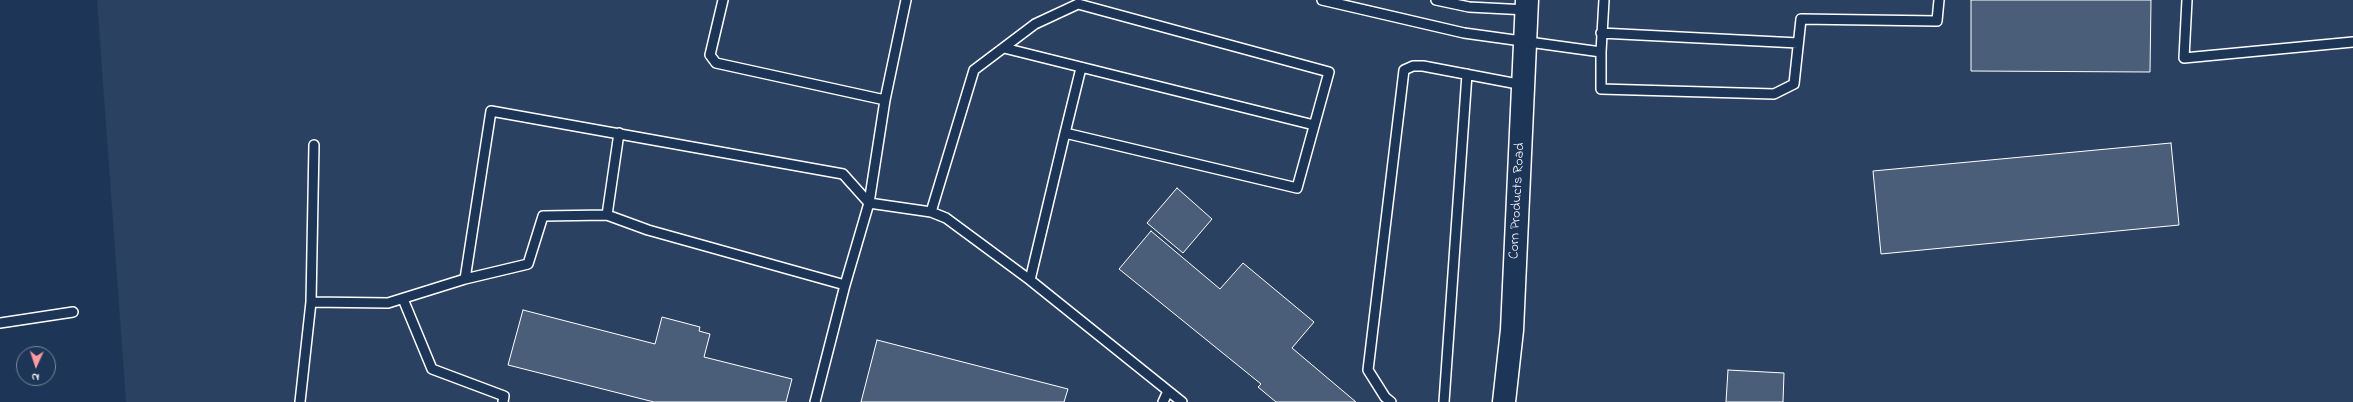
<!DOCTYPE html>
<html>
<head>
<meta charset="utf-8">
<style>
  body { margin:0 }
  #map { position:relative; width:2353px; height:402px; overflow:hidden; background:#1d3557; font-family:"Indie Flower",sans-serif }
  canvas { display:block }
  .north { position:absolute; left:16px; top:346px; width:40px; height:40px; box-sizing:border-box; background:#1d3557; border:1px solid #77869a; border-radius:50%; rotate:183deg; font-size:11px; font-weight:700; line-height:16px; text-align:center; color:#fff }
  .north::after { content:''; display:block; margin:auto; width:14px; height:18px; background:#ff9aa2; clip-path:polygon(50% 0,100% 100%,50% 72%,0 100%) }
</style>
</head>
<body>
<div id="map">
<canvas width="2353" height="402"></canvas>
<div class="north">N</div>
</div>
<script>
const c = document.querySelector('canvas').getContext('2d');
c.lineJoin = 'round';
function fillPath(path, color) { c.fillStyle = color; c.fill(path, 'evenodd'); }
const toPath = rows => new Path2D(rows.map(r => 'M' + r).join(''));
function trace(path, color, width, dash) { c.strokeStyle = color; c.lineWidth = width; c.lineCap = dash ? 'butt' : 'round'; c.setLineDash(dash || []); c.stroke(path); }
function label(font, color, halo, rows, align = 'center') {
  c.font = font + ' "Indie Flower",sans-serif'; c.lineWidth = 3; c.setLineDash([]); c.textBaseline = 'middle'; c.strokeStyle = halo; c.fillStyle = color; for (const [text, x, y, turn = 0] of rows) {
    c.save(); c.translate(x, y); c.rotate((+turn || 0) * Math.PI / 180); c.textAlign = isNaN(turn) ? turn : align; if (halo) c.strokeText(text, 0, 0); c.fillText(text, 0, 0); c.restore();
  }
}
fillPath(toPath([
  [97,0,2353,0,2353,402,126,402]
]), '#2a4161');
const building = toPath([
  [1971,0,2151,0,2150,72,1971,71,1971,0],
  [2171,143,2179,225,1881,254,1873,171,2171,143],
  [1177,188,1212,219,1183,253,1147,223,1177,188],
  [1151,231,1220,289,1243,263,1314,322,1292,348,1356,402,1276,402,1258,387,1261,384,1119,269,1151,231],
  [523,310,655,344,662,317,700,327,699,331,710,334,704,357,792,379,786,402,654,402,508,365,523,310],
  [877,340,1068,389,1064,402,861,402,877,340],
  [1728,370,1784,373,1783,402,1726,402,1728,370]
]);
fillPath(building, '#4a5d79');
trace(building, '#fff', 1);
const lane = toPath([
  [723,0,710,55,716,63,885,100,906,0],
  [1322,0,1464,33,1601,52,1604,0],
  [1436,0,1469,7,1527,10],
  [2187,0,2184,58,2353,42],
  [1601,33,1798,43],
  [1004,48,1314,125],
  [1601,52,1601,89,1774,94,1794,84,1801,19,1937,21,1939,0],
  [619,133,607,215,648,230,845,285],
  [1065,133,1081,68],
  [869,203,885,100],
  [931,212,974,70,1035,24,1078,4,1329,72,1297,188,1065,133,1030,280],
  [465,279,528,264,543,216,607,215],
  [403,299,432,369,504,396,503,402],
  [311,302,314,145],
  [0,323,73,312],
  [300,402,311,302,388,303,465,279,491,111,843,174,869,203],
  [815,402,845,285,869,203,931,212,946,218,1030,280,1182,402],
  [1163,402,1168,391],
  [1391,402,1385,397,1368,370,1404,70,1413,66,1423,66,1523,85],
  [1444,402,1467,74]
]);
const secondary = toPath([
  [1504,402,1512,330,1527,0]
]);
trace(lane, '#fff', 12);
trace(secondary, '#fff', 25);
trace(lane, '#1d3557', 9);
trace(secondary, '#1d3557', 22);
label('14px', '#fff', '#1d3557', [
  ["Corn Products Road",1518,201,-87]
]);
</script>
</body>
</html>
